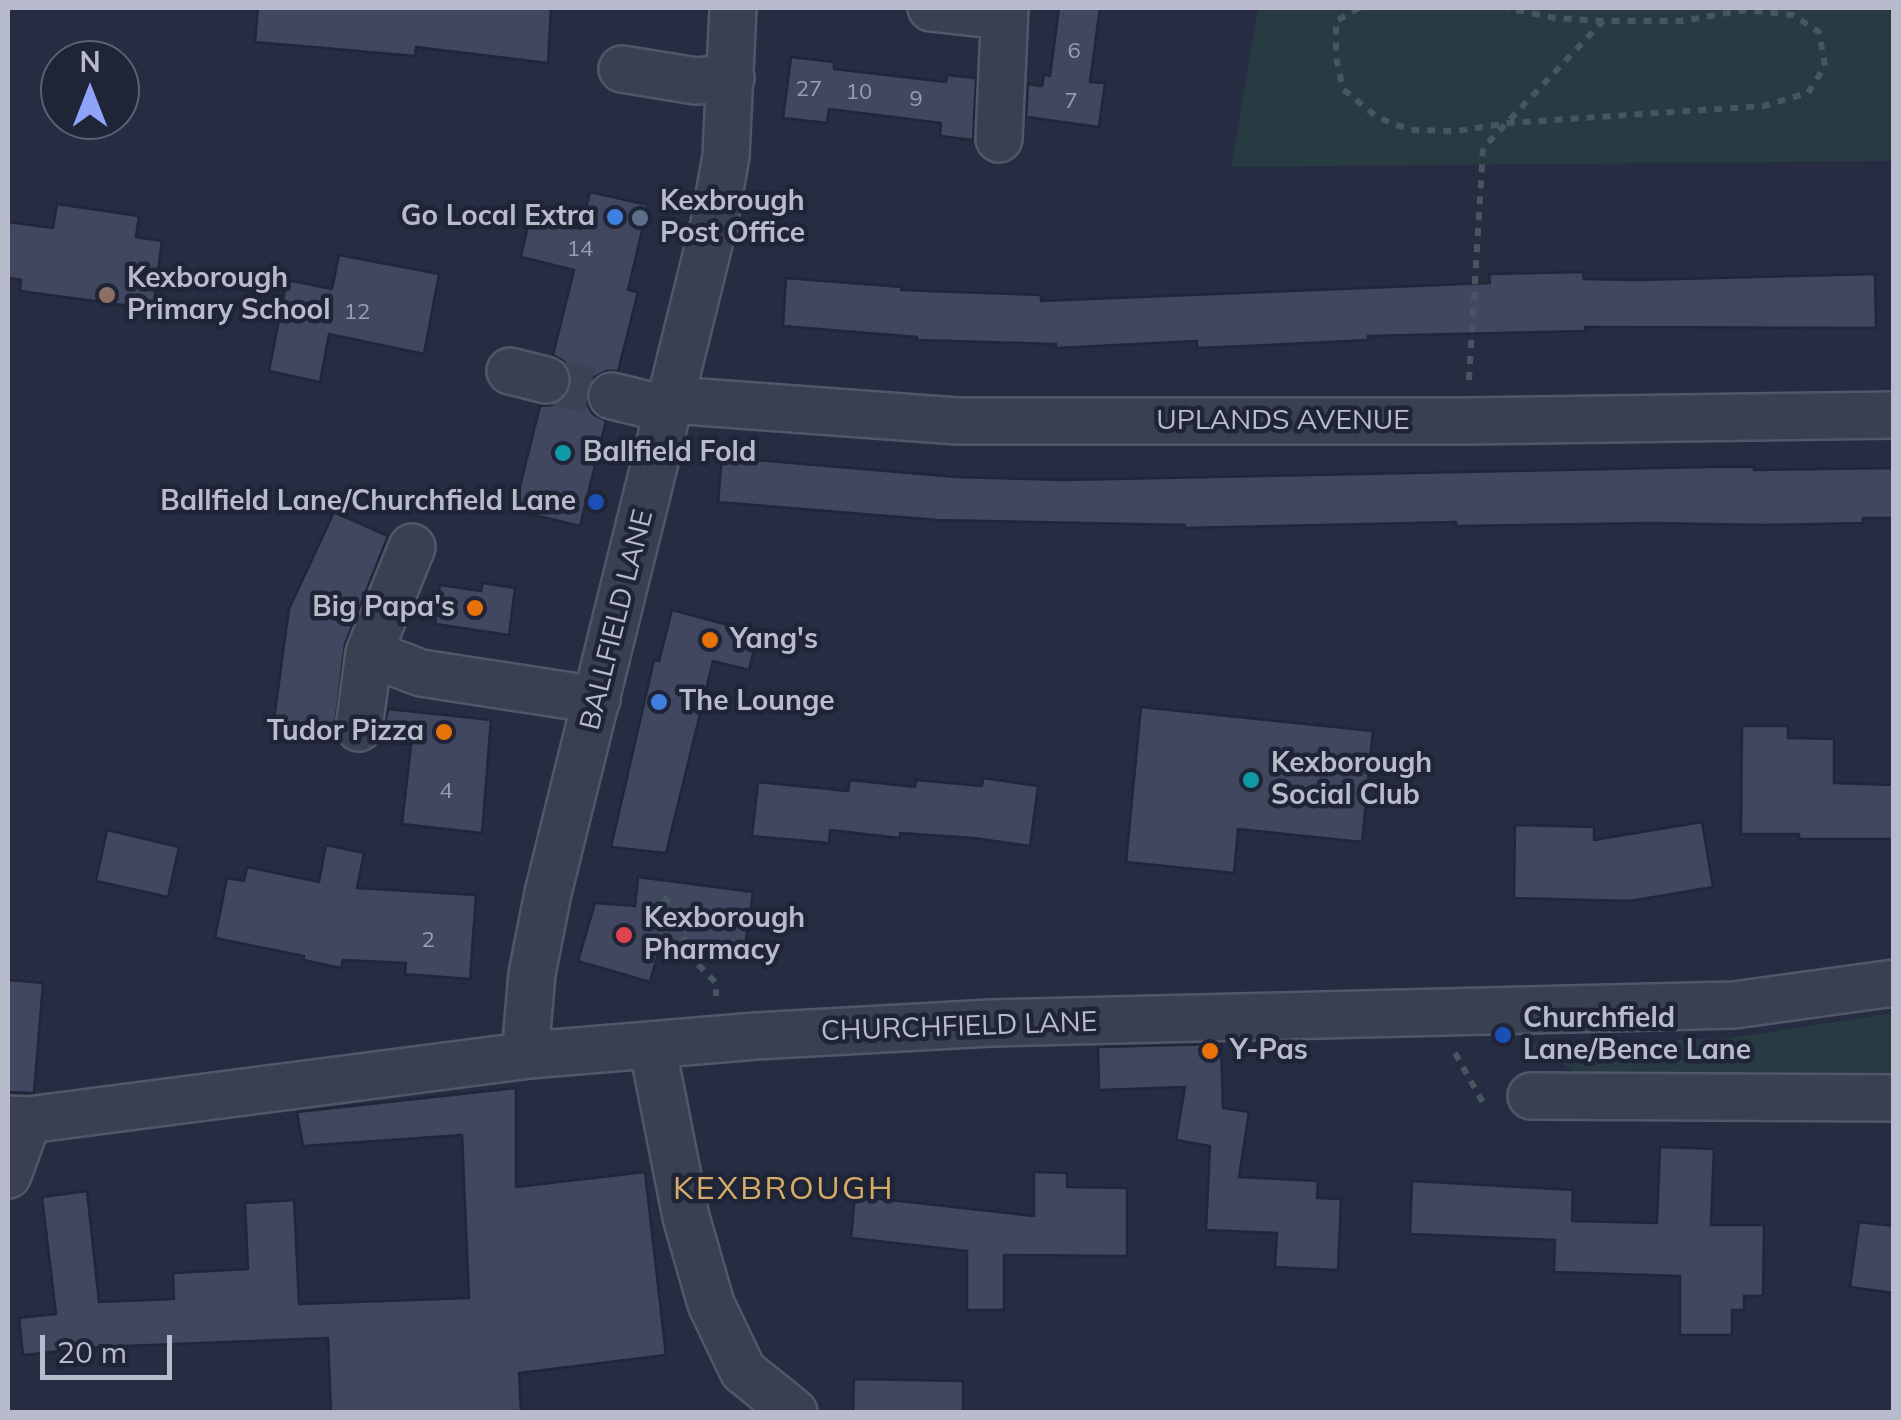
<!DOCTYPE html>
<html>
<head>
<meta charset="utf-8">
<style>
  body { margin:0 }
  #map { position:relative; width:1901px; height:1420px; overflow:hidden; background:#262c41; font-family:Mulish,sans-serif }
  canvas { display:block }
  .frame { position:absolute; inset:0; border:10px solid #b7bbcb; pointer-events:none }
  .north { position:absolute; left:40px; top:40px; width:100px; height:100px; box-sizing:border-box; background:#1f2436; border:2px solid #5c6072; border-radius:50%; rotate:0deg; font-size:28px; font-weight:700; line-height:40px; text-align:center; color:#b7bbcb }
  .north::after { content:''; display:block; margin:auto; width:35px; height:45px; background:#8fa3f8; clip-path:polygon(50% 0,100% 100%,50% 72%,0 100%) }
  .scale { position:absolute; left:40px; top:1335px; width:132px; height:45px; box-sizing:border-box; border:5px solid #b7bbcb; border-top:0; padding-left:12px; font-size:30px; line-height:35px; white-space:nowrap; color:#b7bbcb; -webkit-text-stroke:8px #1f2436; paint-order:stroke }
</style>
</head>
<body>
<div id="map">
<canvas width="1901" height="1420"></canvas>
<div class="frame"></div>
<div class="north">N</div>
<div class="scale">20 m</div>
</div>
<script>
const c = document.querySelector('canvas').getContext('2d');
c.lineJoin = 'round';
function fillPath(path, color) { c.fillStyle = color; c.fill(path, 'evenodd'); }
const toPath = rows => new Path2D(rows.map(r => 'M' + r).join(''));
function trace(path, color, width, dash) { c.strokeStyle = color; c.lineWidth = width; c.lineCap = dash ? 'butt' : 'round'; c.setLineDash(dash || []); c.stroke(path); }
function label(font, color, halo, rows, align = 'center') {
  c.font = font + ' Mulish,sans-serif'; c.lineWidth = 9; c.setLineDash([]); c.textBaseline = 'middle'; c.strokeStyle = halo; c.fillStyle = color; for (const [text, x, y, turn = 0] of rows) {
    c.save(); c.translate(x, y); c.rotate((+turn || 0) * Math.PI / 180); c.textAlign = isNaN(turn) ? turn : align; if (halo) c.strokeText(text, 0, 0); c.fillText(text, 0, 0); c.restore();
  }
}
fillPath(toPath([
  [1258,8,1893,8,1893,161,1231,167],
  [1893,1013,1893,1079,1581,1076,1563,1064,1527,1064,1525,1045,1731,1038]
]), '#283a42');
const building = toPath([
  [258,8,551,8,548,63,416,47,415,56,255,42,258,8],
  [1059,8,1100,8,1090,82,1105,83,1099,127,1026,117,1028,84,1042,86,1044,75,1050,76,1059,8],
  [791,57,834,62,834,69,946,82,947,75,976,78,973,140,940,136,941,123,829,109,827,123,783,118,791,57],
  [590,192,648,205,628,290,638,292,618,371,606,371,594,377,586,391,587,404,593,414,606,421,580,526,514,510,540,406,552,405,564,399,572,385,571,372,565,362,553,355,574,270,521,257,530,217,581,229,590,192],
  [57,204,139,216,136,237,162,241,153,309,20,291,21,280,8,278,8,222,53,228,57,204],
  [339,255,439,274,424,354,329,334,320,382,269,371,287,280,332,289,339,255],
  [1583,272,1584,279,1638,280,1875,274,1876,328,1585,327,1585,331,1368,336,1368,340,1268,345,1197,348,1197,341,1056,348,1056,344,917,340,917,337,783,326,786,278,902,287,901,290,1041,295,1041,301,1490,283,1489,274,1583,272],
  [722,457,956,477,1064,480,1709,467,1754,467,1754,470,1894,468,1894,518,1863,518,1863,523,1767,525,1652,523,1456,526,1456,522,1185,528,1185,525,937,520,718,502,722,457],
  [334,512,388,536,345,644,334,734,273,726,289,609,334,512],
  [483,583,515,588,509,635,435,624,440,585,481,591,483,583],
  [672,610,758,633,749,670,713,661,666,853,611,847,654,660,659,661,672,610],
  [1141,707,1373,731,1362,842,1238,829,1234,873,1126,862,1141,707],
  [388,709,491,720,482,833,402,824,411,745,381,741,388,709],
  [1742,726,1788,726,1788,738,1834,739,1834,783,1894,785,1894,839,1799,839,1799,834,1741,834,1742,726],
  [983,778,1038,786,1030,846,973,838,900,833,900,838,830,830,829,843,752,836,758,782,848,791,850,780,915,787,916,780,982,786,983,778],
  [1702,822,1713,887,1630,901,1514,898,1515,825,1594,827,1594,840,1702,822],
  [107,830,179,847,168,897,96,881,107,830],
  [326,845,364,853,357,888,476,895,470,979,405,974,406,963,343,960,341,968,303,960,304,956,215,938,227,878,244,881,247,867,319,882,326,845],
  [638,877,753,892,743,961,659,949,650,982,578,961,595,903,635,906,638,877],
  [8,980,43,983,34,1093,8,1092,8,980],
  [1221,1044,1223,1108,1249,1112,1239,1177,1318,1181,1317,1198,1341,1199,1338,1270,1275,1267,1277,1233,1206,1230,1210,1146,1176,1140,1185,1087,1099,1090,1098,1047,1221,1044],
  [516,1088,516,1187,645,1172,666,1355,519,1373,521,1412,331,1412,328,1338,100,1347,23,1355,19,1318,56,1314,42,1197,87,1191,99,1302,174,1299,173,1273,248,1269,245,1203,294,1200,299,1304,469,1298,462,1135,303,1146,297,1112,516,1088],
  [1660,1147,1714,1149,1711,1225,1764,1225,1763,1296,1744,1296,1744,1310,1732,1310,1732,1335,1680,1335,1680,1276,1554,1272,1555,1240,1410,1234,1412,1181,1573,1190,1572,1221,1657,1223,1660,1147],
  [1034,1172,1067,1173,1067,1187,1127,1188,1127,1256,1004,1255,1004,1310,967,1310,967,1251,851,1238,855,1196,1034,1216,1034,1172],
  [1859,1222,1894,1226,1894,1293,1850,1287,1859,1222],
  [854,1379,963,1381,963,1412,853,1412,854,1379]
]);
fillPath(building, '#40475f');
trace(building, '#212638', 2.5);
trace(toPath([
  [546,380,612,396]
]), '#3c4156', 45, [45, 22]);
const minor = toPath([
  [931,8,1003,16],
  [622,69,696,81,731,78],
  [999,139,1005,8],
  [510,371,546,380],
  [612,396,670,410],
  [672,400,957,421,1467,421,1894,415],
  [369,653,421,673,597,700],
  [359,728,369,653,412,547],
  [652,1045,686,1217,711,1304,743,1371,794,1412],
  [530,1055,527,1031,532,974,548,893,714,224,726,156,733,8],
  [1531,1096,1894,1098],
  [8,1119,28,1120,530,1055,756,1036,991,1023,1734,1005,1894,983],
  [8,1175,28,1120]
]);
trace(minor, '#525768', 50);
trace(toPath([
  [1359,8,1336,21,1336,57,1343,89,1377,117,1410,130,1457,131,1508,123,1763,106,1808,93,1825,66,1819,32,1793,15,1745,10,1682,21,1603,21,1555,18,1507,8],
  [1469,380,1483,148,1603,21],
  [663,898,676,905,688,954,716,983,716,996],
  [1455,1053,1486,1108]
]), '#46575f', 6, [8, 8]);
trace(minor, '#3a3f51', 45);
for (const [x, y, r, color] of [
  [615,217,10,"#3f7fe0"],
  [640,218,10,"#5c6f8a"],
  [107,295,10,"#8d6e63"],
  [563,453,10,"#0f9aa8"],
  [596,502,10,"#1a4fb4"],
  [475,608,10,"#e8710a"],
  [710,640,10,"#e8710a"],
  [659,702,10,"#3f7fe0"],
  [444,732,10,"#e8710a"],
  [1251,780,10,"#0f9aa8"],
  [624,935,10,"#e0444e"],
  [1503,1035,10,"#1a4fb4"],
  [1210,1051,10,"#e8710a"]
]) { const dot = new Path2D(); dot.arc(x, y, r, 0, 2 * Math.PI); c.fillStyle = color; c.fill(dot); trace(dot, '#1f2436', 4); }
label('22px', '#999eb0', null, [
  ["6",1074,51],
  ["27",809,89],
  ["10",859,92],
  ["9",916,99],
  ["7",1071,101],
  ["14",580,249],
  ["12",357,312],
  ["4",446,791],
  ["2",428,940]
]);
label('bold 28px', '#b7bbcb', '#1f2436', [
  ["Kexbrough",660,202],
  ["Post Office",660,234],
  ["Go Local Extra",595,217,"right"],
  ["Kexborough",127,279],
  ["Primary School",127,311],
  ["Ballfield Fold",583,453],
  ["Ballfield Lane/Churchfield Lane",576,502,"right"],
  ["Big Papa's",455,608,"right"],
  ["Yang's",730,640],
  ["The Lounge",679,702],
  ["Tudor Pizza",424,732,"right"],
  ["Kexborough",1271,764],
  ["Social Club",1271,796],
  ["Kexborough",644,919],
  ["Pharmacy",644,951],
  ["Churchfield",1523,1019],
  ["Lane/Bence Lane",1523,1051],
  ["Y-Pas",1230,1051]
], 'left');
label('28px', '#b7bbcb', '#1f2436', [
  ["UPLANDS AVENUE",1283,421],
  ["BALLFIELD LANE",617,620,-76],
  ["CHURCHFIELD LANE",959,1027,-2]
]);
c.letterSpacing = '2.5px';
label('32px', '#d6ad68', '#1f2436', [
  ["KEXBROUGH",784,1189]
]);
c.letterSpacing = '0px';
</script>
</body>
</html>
